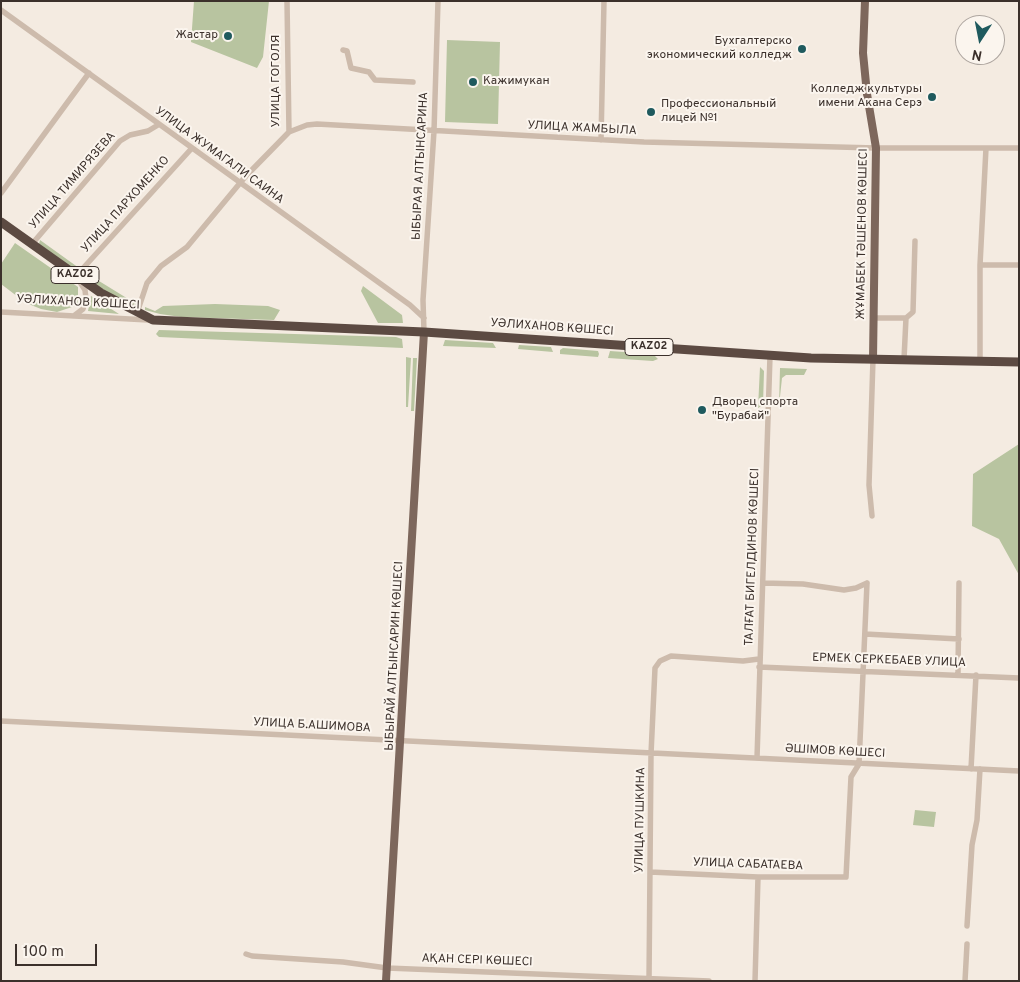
<!DOCTYPE html>
<html>
<head>
<meta charset="utf-8">
<style>
  body { margin:0 }
  #map { position:relative; width:1020px; height:982px; overflow:hidden; background:#f4ebe1; font-family:Overpass,sans-serif }
  canvas { display:block }
  .frame { position:absolute; inset:0; border:2px solid #3b302b; pointer-events:none }
  .north { position:absolute; left:955px; top:15px; width:50px; height:50px; box-sizing:border-box; background:#fbf5ee; border:1px solid #aea6a0; border-radius:50%; rotate:191deg; font-size:14px; font-weight:700; line-height:20px; text-align:center; color:#3b302b }
  .north::after { content:''; display:block; margin:auto; width:18px; height:22px; background:#1f5a5e; clip-path:polygon(50% 0,100% 100%,50% 72%,0 100%) }
  .scale { position:absolute; left:15px; top:944px; width:82px; height:22px; box-sizing:border-box; border:2px solid #3b302b; border-top:0; padding-left:6px; font-size:15px; line-height:18px; white-space:nowrap; color:#3b302b; -webkit-text-stroke:4px #fbf5ee; paint-order:stroke }
</style>
</head>
<body>
<div id="map">
<canvas width="1020" height="982"></canvas>
<div class="frame"></div>
<div class="north">N</div>
<div class="scale">100 m</div>
</div>
<script>
const c = document.querySelector('canvas').getContext('2d');
c.lineJoin = 'round';
function fillPath(path, color) { c.fillStyle = color; c.fill(path, 'evenodd'); }
const toPath = rows => new Path2D(rows.map(r => 'M' + r).join(''));
function trace(path, color, width, dash) { c.strokeStyle = color; c.lineWidth = width; c.lineCap = dash ? 'butt' : 'round'; c.setLineDash(dash || []); c.stroke(path); }
function label(font, color, halo, rows, align = 'center') {
  c.font = font + ' Overpass,sans-serif'; c.lineWidth = 4; c.setLineDash([]); c.textBaseline = 'middle'; c.strokeStyle = halo; c.fillStyle = color; for (const [text, x, y, turn = 0] of rows) {
    c.save(); c.translate(x, y); c.rotate((+turn || 0) * Math.PI / 180); c.textAlign = isNaN(turn) ? turn : align; if (halo) c.strokeText(text, 0, 0); c.fillText(text, 0, 0); c.restore();
  }
}
fillPath(toPath([
  [194,1,269,1,263,57,257,68,191,42],
  [447,40,500,42,498,124,445,122],
  [40,240,79,268,77,271,39,244],
  [15,243,78,287,78,305,57,312,41,309,26,303,1,284,1,264],
  [86,273,138,305,137,306,116,298,86,278],
  [363,286,402,315,403,323,378,323,361,291],
  [91,296,119,314,88,311],
  [215,304,268,306,280,310,274,320,181,317,160,314,145,310,145,307,155,311,163,306],
  [159,330,396,337,402,339,403,348,159,337,156,334],
  [445,340,493,343,496,348,443,346],
  [519,345,551,347,553,352,518,349],
  [563,348,598,351,599,354,598,357,560,354,560,350],
  [610,351,653,354,658,359,653,361,608,358],
  [406,357,411,358,408,407,406,407],
  [413,358,417,358,414,411,411,411],
  [760,367,764,371,763,405,758,408],
  [780,368,807,369,804,375,786,375,782,378,779,406],
  [1019,444,1019,575,999,539,972,526,973,474],
  [915,810,936,812,934,827,913,825]
]), '#b8c4a0');
trace(toPath([
  [1,10,410,305,424,318],
  [343,50,347,51,351,68,369,72,375,80,413,82],
  [289,132,307,125,317,124,644,142,876,148,1019,148],
  [601,140,604,1],
  [1,193,89,73],
  [32,244,120,141,130,135,148,131,158,125],
  [980,265,1019,265],
  [1,312,148,320],
  [137,313,147,283,161,266,187,247,245,177,289,132,287,1],
  [75,315,83,309,86,299,85,290,76,276,192,148],
  [874,318,906,318,913,312,915,241],
  [424,332,423,300,434,131,438,1],
  [904,359,906,318],
  [980,361,980,265,986,148],
  [872,516,869,485,873,359],
  [763,583,803,584,844,590,856,588,867,583],
  [865,634,959,639],
  [759,667,1019,678],
  [958,674,959,583],
  [1,721,1019,771],
  [757,758,770,356],
  [971,769,976,675],
  [650,872,758,877,846,877,851,777,859,764,867,583],
  [967,926,972,845,977,820,980,769],
  [246,954,252,956,343,962,387,968,709,981],
  [649,981,651,754,655,668,660,661,671,656,743,661,759,659],
  [755,981,758,877],
  [965,981,967,944]
]), '#cdbbac', 5.5);
trace(toPath([
  [865,1,863,53,867,94,876,148,873,359],
  [386,981,424,332]
]), '#7d675c', 8);
trace(toPath([
  [1,222,101,293,153,320,424,332,811,358,1019,362]
]), '#5c4a42', 9);
for (const [x, y, r, color] of [
  [228,36,5,"#1f5a5e"],
  [802,49,5,"#1f5a5e"],
  [473,82,5,"#1f5a5e"],
  [932,97,5,"#1f5a5e"],
  [651,112,5,"#1f5a5e"],
  [702,410,5,"#1f5a5e"]
]) { const dot = new Path2D(); dot.arc(x, y, r, 0, 2 * Math.PI); c.fillStyle = color; c.fill(dot); trace(dot, '#fbf5ee', 2); }
for (const [x, y, w] of [
  [75,275,48],
  [649,347,48]
]) { const box = new Path2D(); box.roundRect(x - w / 2, y - 8.5, w, 17, 4); c.fillStyle = '#fbf5ee'; c.fill(box); trace(box, '#3b302b', 1); }
label('bold 11px', '#3b302b', null, [
  ["KАZ02",75,275],
  ["KАZ02",649,347]
]);
label('12px', '#3b302b', '#fbf5ee', [
  ["Жастар",218,36],
  ["Бухгалтерско",792,42],
  ["экономический колледж",792,56],
  ["Кажимукан",483,82,"left"],
  ["Колледж культуры",922,90],
  ["имени Акана Серэ",922,104],
  ["Профессиональный",661,105,"left"],
  ["лицей №1",661,119,"left"],
  ["Дворец спорта",712,403,"left"],
  ["\"Бурабай\"",712,417,"left"]
], 'right');
label('12px', '#3b302b', '#fbf5ee', [
  ["УЛИЦА ГОГОЛЯ",277,81,-90],
  ["УЛИЦА ЖАМБЫЛА",582,129,3],
  ["УЛИЦА ЖУМАГАЛИ САИНА",219,156,36],
  ["ЫБЫРАЯ АЛТЫНСАРИНА",421,166,-87],
  ["УЛИЦА ТИМИРЯЗЕВА",73,181,-49],
  ["УЛИЦА ПАРХОМЕНКО",126,205,-48],
  ["ЖҰМАБЕК ТӘШЕНОВ КӨШЕСІ",863,234,-89],
  ["УӘЛИХАНОВ КӨШЕСІ",78,303,3],
  ["УӘЛИХАНОВ КӨШЕСІ",552,328,4],
  ["ТАЛҒАТ БИГЕЛДИНОВ КӨШЕСІ",753,557,-88],
  ["ЫБЫРАЙ АЛТЫНСАРИН КӨШЕСІ",395,656,-87],
  ["ЕРМЕК СЕРКЕБАЕВ УЛИЦА",889,661,2],
  ["УЛИЦА Б.АШИМОВА",312,726,3],
  ["ӘШІМОВ КӨШЕСІ",835,752,3],
  ["УЛИЦА ПУШКИНА",641,820,-89],
  ["УЛИЦА САБАТАЕВА",748,865,2],
  ["АҚАН СЕРІ КӨШЕСІ",477,961,2]
]);
</script>
</body>
</html>
